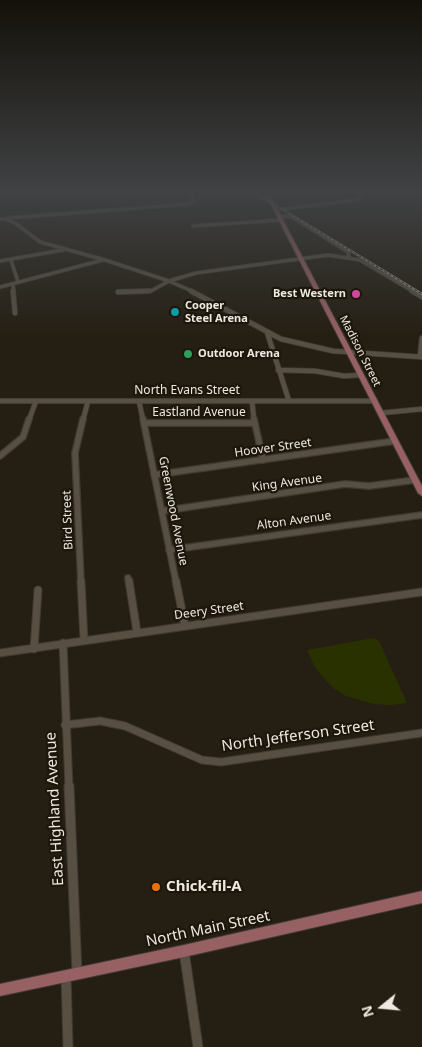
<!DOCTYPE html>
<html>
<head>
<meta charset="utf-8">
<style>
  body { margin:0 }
  #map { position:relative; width:422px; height:1047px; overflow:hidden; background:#251f13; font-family:"Noto Sans",sans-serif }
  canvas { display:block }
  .north { position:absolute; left:357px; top:982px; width:50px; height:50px; -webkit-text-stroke:4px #1c160b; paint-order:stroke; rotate:253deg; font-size:14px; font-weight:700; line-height:20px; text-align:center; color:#ede9e1 }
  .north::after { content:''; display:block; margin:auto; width:18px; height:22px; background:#ede9e1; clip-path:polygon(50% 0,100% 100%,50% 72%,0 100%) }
</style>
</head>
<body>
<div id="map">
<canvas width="422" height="1047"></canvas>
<div class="north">N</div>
</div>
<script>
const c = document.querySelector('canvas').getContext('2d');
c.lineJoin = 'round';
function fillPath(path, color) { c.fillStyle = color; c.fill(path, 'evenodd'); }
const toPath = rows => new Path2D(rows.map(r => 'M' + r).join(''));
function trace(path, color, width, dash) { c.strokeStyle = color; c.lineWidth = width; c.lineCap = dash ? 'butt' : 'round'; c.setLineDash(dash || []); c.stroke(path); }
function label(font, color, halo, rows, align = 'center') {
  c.font = font + ' "Noto Sans",sans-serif'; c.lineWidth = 4.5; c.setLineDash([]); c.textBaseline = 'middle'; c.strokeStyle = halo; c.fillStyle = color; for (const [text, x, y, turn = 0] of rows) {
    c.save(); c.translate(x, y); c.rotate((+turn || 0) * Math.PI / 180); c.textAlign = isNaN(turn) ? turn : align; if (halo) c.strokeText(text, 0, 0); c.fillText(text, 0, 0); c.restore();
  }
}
fillPath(toPath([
  [374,638,379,641,407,703,390,705,374,704,346,696,334,689,323,677,315,667,307,650]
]), '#2a3100');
const minorFar4 = toPath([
  [276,210,355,200,363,196,360,191],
  [279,216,292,217,348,252,349,257],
  [8,218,190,204,194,202,190,194,195,191],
  [0,219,6,219,15,223,40,242,105,260,169,281,194,292],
  [193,226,281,220],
  [11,260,18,282],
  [0,261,63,250],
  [13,285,14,292],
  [0,287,103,260],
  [118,292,151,291,169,281,196,273,328,255,360,260,414,292]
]);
const minorFar3 = toPath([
  [13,291,15,313],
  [191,291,281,339,333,351,422,357],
  [412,291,422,297],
  [118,292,149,291],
  [267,332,289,401],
  [420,356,422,338],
  [278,370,315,371,344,376,361,375],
  [0,401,375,401],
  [139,401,143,420],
  [252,401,254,420],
  [381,413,422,409],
  [29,420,36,401],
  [83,420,88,401]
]);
const minorFar2 = toPath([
  [143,419,176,582],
  [254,419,263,460],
  [144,423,254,423],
  [0,456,23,437,29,419],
  [154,475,395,441],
  [162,511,345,484,369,486,415,480],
  [169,550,422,515],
  [128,578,129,582],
  [81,582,75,453,83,419]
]);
const minorFar1 = toPath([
  [81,581,84,640],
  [129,581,137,632],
  [176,581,185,626],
  [63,643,69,788],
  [34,649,38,590],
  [0,653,422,592],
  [65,725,100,721,125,726,202,760,221,762,422,733]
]);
const minor = toPath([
  [69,786,77,973],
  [184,951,198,1047],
  [66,975,68,1047]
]);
const major = toPath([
  [264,191,268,191,422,486,422,496,418,493,264,191],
  [422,891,422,903,184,957,0,996,0,984,184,945,422,891]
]);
trace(minorFar4, '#3f3a33', 4.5);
trace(minorFar3, '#3f3a33', 6);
trace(minorFar2, '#3f3a33', 8);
trace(minorFar1, '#3f3a33', 9);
trace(minor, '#3f3a33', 11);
trace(major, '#3f3a33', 2);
trace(minorFar4, '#564f42', 3);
trace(minorFar3, '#564f42', 4.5);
trace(minorFar2, '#564f42', 5.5);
trace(minorFar1, '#564f42', 7);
trace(minor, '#564f42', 9);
fillPath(major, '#976063');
const rail = toPath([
  [252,191,422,294]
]);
trace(rail, '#858076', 2.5);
trace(rail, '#1c160b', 1, [2.5]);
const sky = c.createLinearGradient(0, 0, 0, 337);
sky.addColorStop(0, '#14110a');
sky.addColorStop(0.57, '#404244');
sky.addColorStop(1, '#40424400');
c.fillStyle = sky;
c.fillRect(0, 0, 422, 337);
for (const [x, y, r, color] of [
  [356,294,5,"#d1479c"],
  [175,312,5,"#0f9aa8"],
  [188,354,5,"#2e9e5b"],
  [156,887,5,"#e8710a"]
]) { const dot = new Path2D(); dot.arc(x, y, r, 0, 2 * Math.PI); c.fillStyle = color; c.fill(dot); trace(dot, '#1c160b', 2); }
label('bold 11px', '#ede9e1', '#1c160b', [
  ["Best Western",346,294,"right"],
  ["Cooper",185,306],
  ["Steel Arena",185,319],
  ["Outdoor Arena",198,354]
], 'left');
label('11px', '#ede9e1', '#1c160b', [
  ["Madison Street",360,351,63]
]);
label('12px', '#ede9e1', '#1c160b', [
  ["North Evans Street",187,391],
  ["Eastland Avenue",199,413],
  ["Hoover Street",273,448,-8],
  ["King Avenue",287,483,-8],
  ["Greenwood Avenue",173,511,79],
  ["Bird Street",68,520,-92],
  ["Alton Avenue",294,521,-8],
  ["Deery Street",209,611,-8]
]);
label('15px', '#ede9e1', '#1c160b', [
  ["North Jefferson Street",298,736,-8],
  ["East Highland Avenue",55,809,-93],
  ["North Main Street",208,929,-12]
]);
label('bold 15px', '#ede9e1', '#1c160b', [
  ["Chick-fil-A",166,887]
], 'left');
</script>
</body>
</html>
